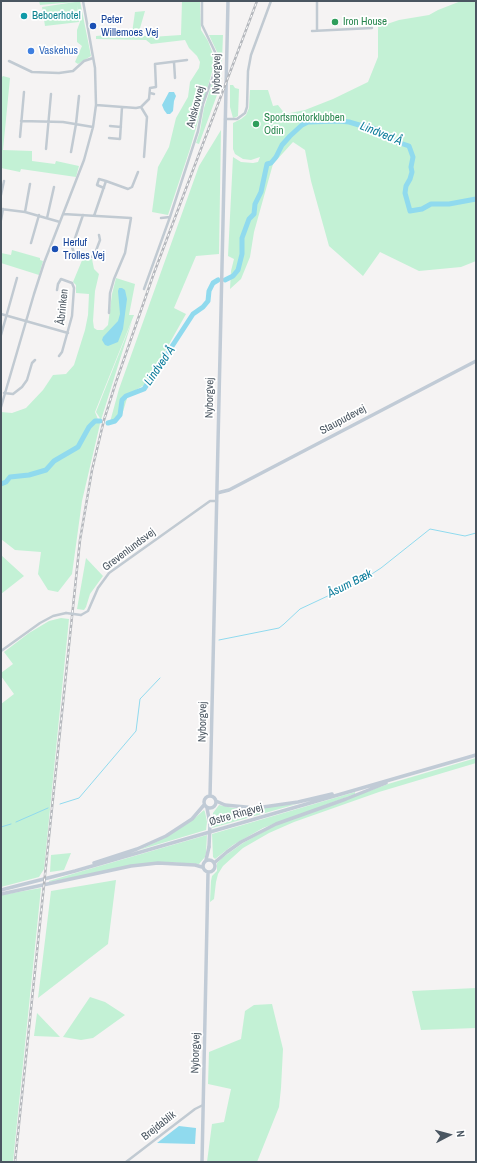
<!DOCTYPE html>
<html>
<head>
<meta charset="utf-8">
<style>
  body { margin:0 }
  #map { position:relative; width:477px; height:1163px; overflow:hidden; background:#f5f3f3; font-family:"Archivo Narrow",sans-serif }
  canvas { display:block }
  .frame { position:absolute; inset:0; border:2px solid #4a5661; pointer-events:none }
  .north { position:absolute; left:429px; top:1115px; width:40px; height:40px; -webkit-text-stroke:3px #fff; paint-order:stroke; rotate:84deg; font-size:11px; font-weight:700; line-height:16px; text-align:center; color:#4a5661 }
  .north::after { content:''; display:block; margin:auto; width:14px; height:18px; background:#4a5661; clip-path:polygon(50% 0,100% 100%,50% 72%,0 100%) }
</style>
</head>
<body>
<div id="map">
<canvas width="477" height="1163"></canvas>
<div class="frame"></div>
<div class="north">N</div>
</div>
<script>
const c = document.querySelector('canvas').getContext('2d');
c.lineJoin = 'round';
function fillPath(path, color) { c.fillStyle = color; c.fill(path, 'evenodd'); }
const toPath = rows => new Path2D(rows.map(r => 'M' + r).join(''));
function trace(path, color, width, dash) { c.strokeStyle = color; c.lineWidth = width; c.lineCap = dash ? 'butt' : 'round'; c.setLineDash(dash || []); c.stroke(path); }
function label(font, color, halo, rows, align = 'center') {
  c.font = font + ' "Archivo Narrow",sans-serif'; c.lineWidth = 3.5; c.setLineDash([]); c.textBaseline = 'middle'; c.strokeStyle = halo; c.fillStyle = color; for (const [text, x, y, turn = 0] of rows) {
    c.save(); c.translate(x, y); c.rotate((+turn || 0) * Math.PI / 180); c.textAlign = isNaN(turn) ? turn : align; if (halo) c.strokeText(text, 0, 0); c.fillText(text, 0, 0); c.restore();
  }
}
fillPath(toPath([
  [39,1,80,1,91,56,78,64,75,62,82,46,77,42,77,30,80,22,77,5,79,22,45,26,42,7,75,2,40,5],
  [182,1,200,1,201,30,208,41,213,54,214,65,190,149,168,215,152,212,158,167,169,147,176,118,188,97,190,82,199,68,200,62,197,56,189,48,185,40,151,44,146,40,96,39,96,36,132,33,135,12,145,11,138,35,151,37,181,35],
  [461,1,476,1,476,261,461,267,419,271,380,252,363,276,329,246,311,181,305,150,293,142,273,164,254,232,250,257,241,279,230,289,231,271,234,259,228,256,233,157,241,162,253,163,258,162,260,157,251,160,243,159,235,154,233,149,233,123,241,119,246,115,249,108,250,90,268,90,273,106,278,105,285,114,305,110,333,99,368,82,378,57,378,27,399,20,429,15,438,10],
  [209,35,223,35,221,84,199,144,196,143,200,131,204,108,219,61,218,54],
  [3,76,10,78,3,150,32,151,32,161,55,164,56,161,79,166,76,177,21,169,20,172,1,168,1,78],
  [230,85,233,85,235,88,239,89,238,116,236,117,233,118,230,107],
  [221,130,219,254,196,256,174,308,186,314,159,362,160,363,144,385,128,395,122,415,110,422,119,389,199,166],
  [12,250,40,258,40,260,43,261,39,275,1,263,1,253,11,255],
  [83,258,92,259,94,269,99,274,95,291,93,321,94,328,97,330,103,330,108,325,112,294,116,278,135,284,129,315,134,315,95,412,100,424,82,501,72,574,58,592,48,590,38,574,41,552,15,550,1,539,1,412,12,413,26,408,43,390,53,375,66,374,74,365,85,330,88,315,89,294,76,293,76,285,73,282],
  [132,321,101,420,96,412],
  [1,555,24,576,1,594],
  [86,558,103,576,90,594,86,607,84,610,77,609],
  [61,618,69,619,44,869,39,877,1,887,1,704,14,694,1,676,1,673,13,664,4,652,29,633,49,621],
  [476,758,476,763,379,792,294,822,269,833,243,848,223,866,218,874,216,882,214,899,210,902,211,881,212,876,217,871,217,863,222,858,243,843,274,826,388,784],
  [355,792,355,794,263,828,233,845,215,859,213,857,212,834],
  [297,804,212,828,213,813,219,805,233,808,248,809],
  [204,810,205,812,207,822,206,830,139,850,156,842,182,827,196,817],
  [207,835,206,853,205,857,199,864,164,862,147,863,49,882,49,881,79,872],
  [71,853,64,870,50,872,51,855],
  [116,880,108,944,38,998,51,891],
  [41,888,13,1162,1,1162,1,895],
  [476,988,476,1028,421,1030,412,991],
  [90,997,105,1002,125,1015,93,1038,81,1040,63,1037],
  [272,1004,283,1049,281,1088,279,1107,257,1162,207,1162,212,1124,224,1122,231,1089,208,1084,209,1052,241,1039,245,1011,254,1005],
  [37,1013,60,1037,34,1036]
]), '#c3f1d5');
fillPath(toPath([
  [169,92,174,92,176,96,174,101,173,111,170,114,167,114,164,110,162,105],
  [119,288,122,288,125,290,127,299,123,329,118,342,108,346,105,345,102,340,103,337,118,321,120,314,118,291],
  [179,1126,196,1128,195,1144,157,1143]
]), '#90daee');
trace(toPath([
  [219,640,279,628,284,624,300,609,364,579,381,568,430,529,465,536,476,533],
  [60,804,79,798,136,731,140,699,160,678],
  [16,822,48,808],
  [1,827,11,824]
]), '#90daee', 1);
trace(toPath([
  [225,280,233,276,238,270,242,254,242,238,249,219,254,214,255,204,261,192,267,164,271,163,276,157,282,145,290,136,302,125,308,122,339,121,349,122,366,127,373,128,397,142,409,146,413,157,411,167,412,172,410,179,406,186,405,193,410,211,422,209,431,204,449,204,476,199],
  [108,423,115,421,120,415,122,400,126,396,144,389,154,374,156,368,163,365,166,360,167,354,193,314,203,307,208,301,209,291,213,283,218,280],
  [1,484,6,482,10,477,29,475,46,470,54,461,78,447,89,427,95,421,100,421]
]), '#90daee', 5);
trace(toPath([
  [317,1,317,30],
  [312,31,372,28],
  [9,61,32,72,59,73,73,71,84,61,93,58],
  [174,62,175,78],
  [150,93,154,94],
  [96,105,136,108,141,107,149,99,150,88,156,87,155,64,187,60],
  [141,107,147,117,144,157],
  [225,119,237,119,245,113,247,107,248,71,251,55,271,1],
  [21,121,63,122,93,127],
  [110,126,121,127],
  [20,137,24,92],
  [109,138,120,139,122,107],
  [46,149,51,94],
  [71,152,76,124,79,96],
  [106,181,128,189,132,187,138,172],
  [1,195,4,181],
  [1,209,25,212,60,222],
  [25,212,30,184],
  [63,214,131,218,125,253,114,279,110,293,109,313],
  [83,215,72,247,74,253,87,258,94,256,100,240,99,235],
  [94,216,106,181,99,179,97,185,104,188],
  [47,218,54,187],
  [161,218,170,217,198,131,203,104,217,65,216,54,202,25,202,1],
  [1,220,3,209],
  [31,243,39,215],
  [144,289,170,217],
  [57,290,58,284,61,279,72,283,74,288,72,316,62,352,59,356],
  [1,314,68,333],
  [1,335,17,278],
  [4,393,13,394,22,387,27,380,32,363,35,360],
  [1,407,34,294,44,263,84,160,93,127,96,105,95,68,83,1],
  [81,615,88,611,98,588,109,573,210,501,217,501],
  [1,651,40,623,53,616,66,613],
  [126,1162,195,1109,203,1105]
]), '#c1cad2', 2.5);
trace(toPath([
  [217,493,229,490,476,361],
  '204 802a6 6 0 1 1 12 0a6 6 0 1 1-12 0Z',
  [210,796,228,1],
  [216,801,225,805,256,808,298,802,332,794],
  [207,808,210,824],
  '203 866a6 6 0 1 1 12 0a6 6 0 1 1-12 0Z',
  [206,860,209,847],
  [94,863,137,849,166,836,192,819,204,805],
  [214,863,227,852,241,842,276,824,346,799,386,783],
  [1,890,75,871,476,755],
  [1,894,131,866,158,863,195,865,202,867],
  [202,1162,208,873]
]), '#c1cbd6', 3.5);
const rail = toPath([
  [15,1162,80,540,92,470,104,420,116,382,154,273,257,1]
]);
trace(rail, '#b5b8bd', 2.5);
trace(rail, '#fff', 1, [3]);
trace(toPath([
  [66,613,81,615]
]), '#c1cad2', 2.5);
trace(toPath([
  [209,847,210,824]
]), '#c1cbd6', 3.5);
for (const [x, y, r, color] of [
  [24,16,4,"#0f9aa8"],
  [335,22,4,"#2e9e5b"],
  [93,26,4,"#1a4fb4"],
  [31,51,4,"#3f7fe0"],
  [256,124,4,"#2e9e5b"],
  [55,249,4,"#1a4fb4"]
]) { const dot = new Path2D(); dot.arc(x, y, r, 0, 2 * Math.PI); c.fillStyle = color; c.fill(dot); trace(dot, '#fff', 1.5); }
label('11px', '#0d838f', '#fff', [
  ["Beboerhotel",32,16]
], 'left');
label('11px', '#164399', '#fff', [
  ["Peter",101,20],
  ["Willemoes Vej",101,33],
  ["Herluf",63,243],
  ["Trolles Vej",63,256]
], 'left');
label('11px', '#27864d', '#fff', [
  ["Iron House",343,22],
  ["Sportsmotorklubben",264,118],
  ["Odin",264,131]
], 'left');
label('11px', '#366cbe', '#fff', [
  ["Vaskehus",39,51]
], 'left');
label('11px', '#4a5661', '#fff', [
  ["Nyborgvej",217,74,-89],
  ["Avlskovvej",196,107,-75],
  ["Åbrinken",63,307,-84],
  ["Nyborgvej",210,398,-89],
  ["Staupudevej",343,420,-28],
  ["Grevenlundsvej",129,550,-37],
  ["Nyborgvej",203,722,-89],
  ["Østre Ringvej",236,815,-16],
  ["Nyborgvej",196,1053,-88],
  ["Brejdablik",159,1126,-38]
]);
label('italic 12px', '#0c7c9b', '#fff', [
  ["Lindved Å",381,134,22],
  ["Lindved Å",160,366,-55],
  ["Åsum Bæk",350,584,-27]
]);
</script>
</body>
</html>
